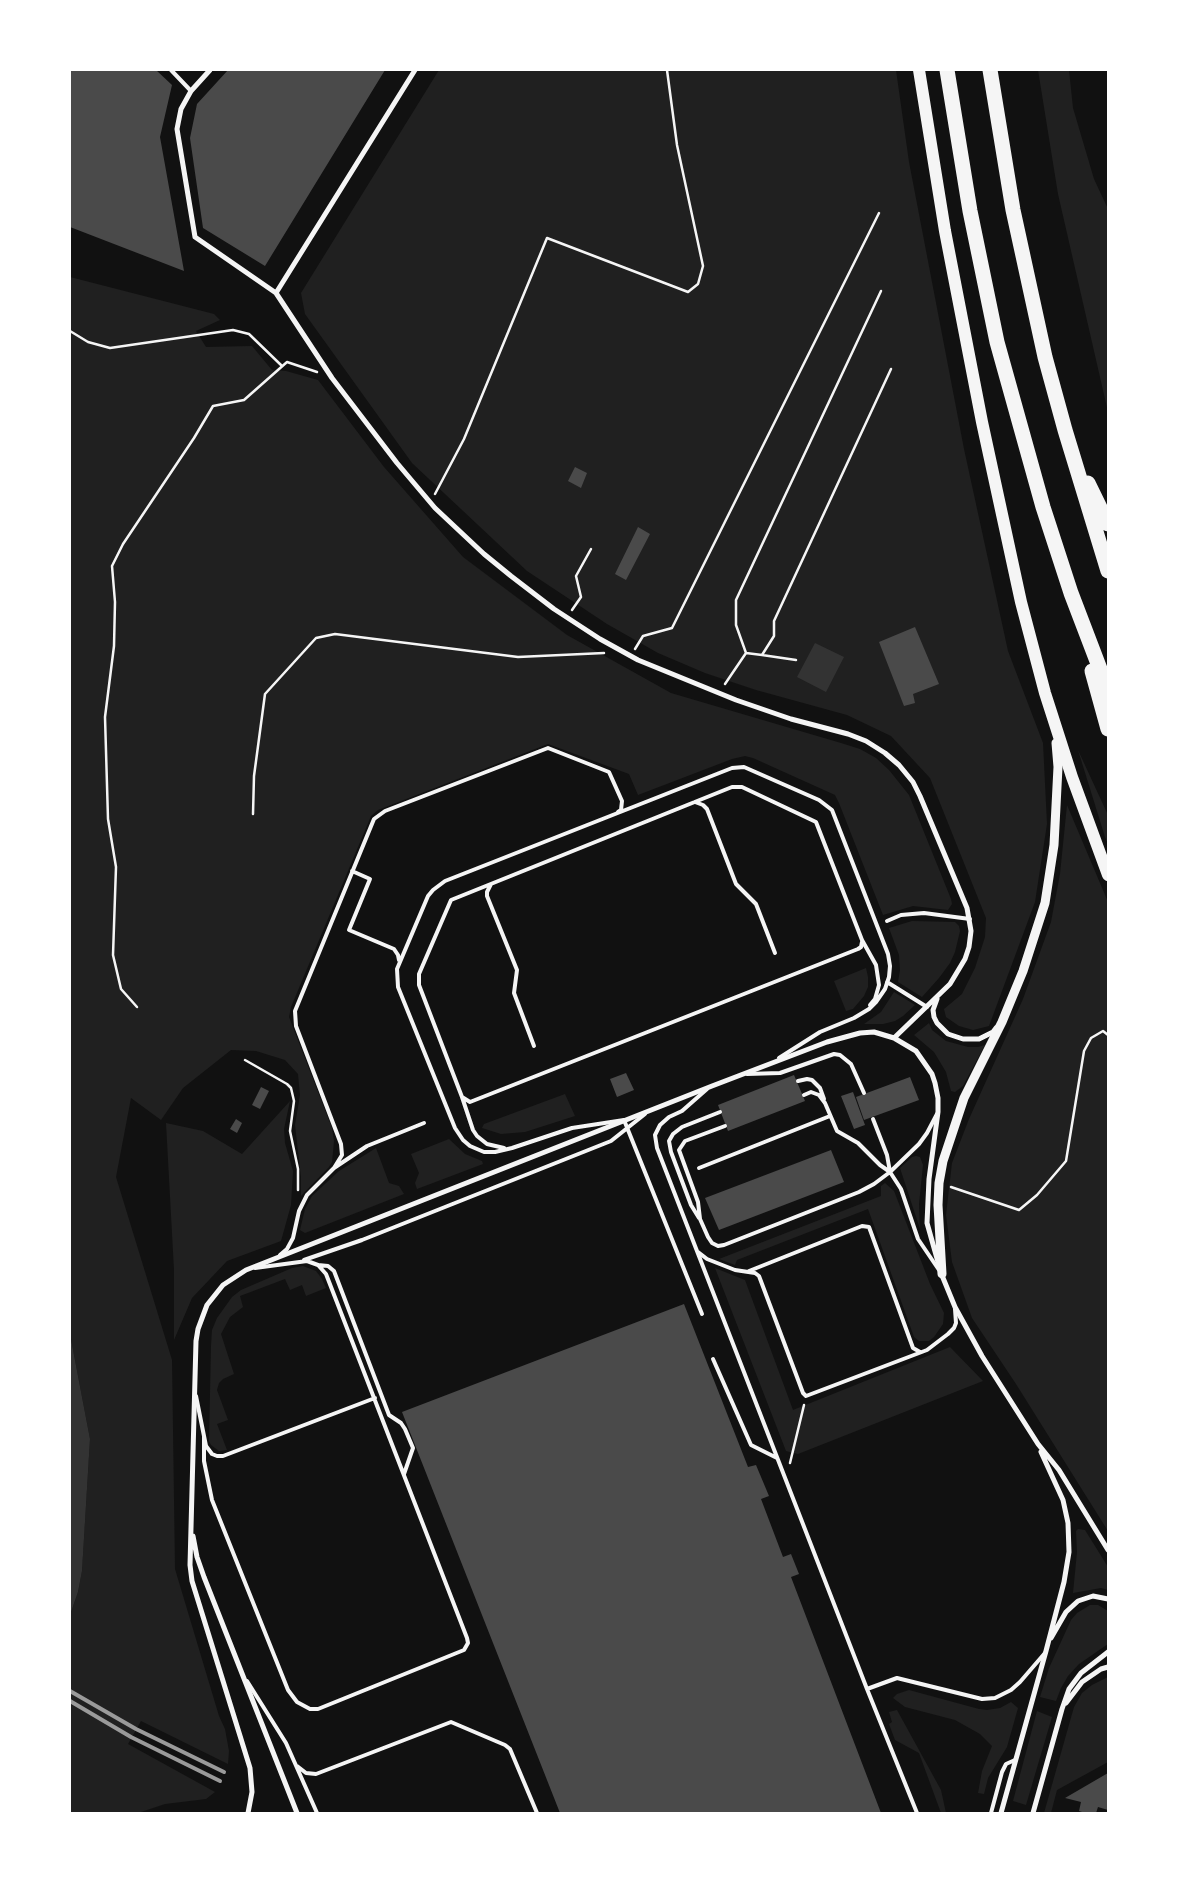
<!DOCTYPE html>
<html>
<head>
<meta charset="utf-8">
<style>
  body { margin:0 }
  #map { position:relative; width:1178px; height:1883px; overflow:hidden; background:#111; font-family:Helvetica,sans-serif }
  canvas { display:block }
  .frame { position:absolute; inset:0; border:71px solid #fff; pointer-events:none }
</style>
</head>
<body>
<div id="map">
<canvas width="1178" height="1883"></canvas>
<div class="frame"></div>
</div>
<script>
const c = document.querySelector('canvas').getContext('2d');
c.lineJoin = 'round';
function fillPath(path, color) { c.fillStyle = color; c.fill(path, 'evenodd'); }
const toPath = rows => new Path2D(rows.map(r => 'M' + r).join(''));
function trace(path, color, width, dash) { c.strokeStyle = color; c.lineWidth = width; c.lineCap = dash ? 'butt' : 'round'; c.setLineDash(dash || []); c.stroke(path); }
fillPath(toPath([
  [439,70,896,70,909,162,964,449,1008,651,1043,743,1047,824,1035,902,989,1026,973,1030,959,1026,946,1017,944,1009,962,994,975,968,985,937,986,918,930,778,891,736,847,715,756,690,705,673,658,653,607,624,527,571,412,463,305,314,301,293],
  [1038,70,1069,70,1073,108,1094,179,1108,209,1108,412,1058,194],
  [70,277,214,314,220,320,196,331,206,347,252,346,272,370,286,371,318,380,384,467,463,557,567,635,671,693,841,743,860,749,876,758,889,770,909,795,951,899,952,904,948,910,913,906,883,915,839,803,835,795,753,758,745,756,732,759,638,795,629,774,548,744,378,810,371,816,291,1007,289,1017,332,1128,334,1141,333,1152,332,1162,329,1167,301,1196,301,1177,295,1125,300,1095,298,1074,285,1060,256,1051,231,1050,183,1088,161,1120,131,1098,116,1177,172,1360,175,1569,219,1716,225,1729,229,1751,228,1764,141,1721,128,1744,215,1792,206,1799,165,1804,138,1813,70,1813,70,1615,78,1592,82,1571,90,1439,70,1334],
  [1078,750,1108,815,1108,844,1105,837],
  [1067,805,1108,902,1108,1531,1016,1384,972,1318,952,1262,946,1215,952,1163,969,1119,1023,999,1051,922,1060,874],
  [912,921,955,922,959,926,960,931,955,952,950,963,939,978,922,997,898,982,900,970,899,955,889,928],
  [866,968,868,977,868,987,864,996,853,1009,846,1011,834,981],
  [894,992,915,1005,903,1016,895,1021,883,1024,864,1024,881,1012],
  [929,1023,932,1030,946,1041,968,1047,978,1047,985,1045,963,1086,955,1092,951,1091,946,1072,934,1052,914,1035],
  [565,1094,575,1116,525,1132,501,1134,482,1128,484,1124],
  [290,1101,284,1129,285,1143,293,1171,291,1205,281,1241,227,1261,192,1298,174,1340,174,1270,166,1123,203,1131,242,1154],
  [449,1139,465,1154,482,1161,483,1164,417,1189,415,1183,419,1173,411,1154],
  [376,1148,389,1183,399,1186,404,1194,305,1233,300,1230,305,1209,312,1196,339,1171],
  [916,1156,920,1157,923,1165,919,1204,920,1229,900,1168,912,1157],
  [885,1183,894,1191,930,1284,944,1313,943,1324,934,1337,929,1341,919,1341,914,1337,868,1209,737,1260,735,1265,719,1259,881,1196,881,1186],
  [303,1266,316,1271,322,1279,326,1288,306,1296,302,1285,290,1290,285,1279,240,1296,243,1307,230,1317,221,1334,234,1374,223,1379,219,1383,217,1390,228,1420,217,1424,227,1450,219,1451,211,1445,209,1441,211,1346,212,1330,217,1318,232,1297,241,1290,292,1268],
  [715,1268,745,1280,793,1410,950,1347,983,1381,798,1454,786,1451],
  [1078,1529,1085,1530,1108,1567,1108,1590,1101,1588,1073,1593,1077,1552,1076,1531],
  [1090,1605,1098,1605,1108,1611,1108,1644,1079,1664,1068,1676,1061,1688,1056,1701,1040,1697,1049,1668,1071,1620,1077,1613],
  [1108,1677,1108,1762,1057,1790,1051,1813,1044,1813,1074,1707,1082,1693,1092,1685],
  [909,1690,979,1709,987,1710,1000,1708,1011,1702,1018,1708,1007,1747,988,1778,984,1794,978,1793,982,1771,992,1746,980,1734,955,1720,905,1707,893,1698,897,1694],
  [897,1710,941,1790,946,1813,941,1813,919,1753,895,1740,889,1724,892,1722,889,1712],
  [1037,1711,1052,1717,1026,1805,1013,1801]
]), '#202020');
fillPath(toPath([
  [815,643,844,657,826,692,797,677],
  [70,1334,90,1439,82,1571,78,1592,70,1615]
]), '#333');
fillPath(toPath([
  [70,70,156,70,172,85,160,137,184,271,70,227],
  [228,70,385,70,265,266,203,228,190,138,197,104],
  [575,467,587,473,581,488,568,481],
  [638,527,650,534,626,580,615,574],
  [915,627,939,684,913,694,915,703,904,706,879,642],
  [626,1073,634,1090,617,1097,610,1079],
  [794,1075,805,1101,728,1131,718,1105],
  [910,1077,919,1100,864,1120,856,1097],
  [261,1087,269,1091,260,1109,252,1105],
  [853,1092,865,1125,854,1129,841,1096],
  [236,1119,242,1123,237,1133,230,1129],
  [831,1150,844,1182,719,1230,705,1198],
  [684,1304,748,1467,756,1465,769,1496,761,1499,783,1557,791,1554,799,1574,791,1577,881,1813,560,1813,402,1412],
  [1108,1773,1108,1810,1098,1807,1096,1813,1085,1813,1079,1811,1081,1802,1065,1798]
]), '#4a4a4a');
trace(toPath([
  [70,331,88,342,110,348,233,330,249,334,282,366],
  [435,494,464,439,547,238,688,292,698,284,703,266,677,145,667,70],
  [572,610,581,597,576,576,591,549],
  [635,649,643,636,672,628,879,213],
  [746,653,762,655,774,636,774,621,891,369],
  [762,655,796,660],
  [725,684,746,653,736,625,736,600,881,291],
  [253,814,254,776,265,694,316,638,335,634,518,657,604,653],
  [137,1007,121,989,113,955,116,867,108,819,105,717,114,646,115,602,112,566,123,544,194,438,213,406,244,400,287,362,317,372],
  [245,1060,287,1084,291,1088,294,1101,290,1131,298,1169,298,1190],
  [951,1187,1019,1210,1037,1195,1066,1161,1084,1051,1091,1038,1103,1031,1108,1035],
  [790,1463,804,1405]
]), '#f5f5f5', 2.5);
trace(toPath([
  [171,70,191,91],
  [695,802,703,805,707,809,736,884,756,904,775,953],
  [352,871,370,879,349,930,394,949,398,955,399,960],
  [491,884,487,892,487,896,517,970,514,993,534,1046],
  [887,921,901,915,924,913,970,919],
  [887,982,927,1007],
  [747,1074,780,1073,834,1054,840,1055,851,1064,864,1093],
  [798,1081,807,1079,812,1080,820,1088,824,1099],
  [707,1089,682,1111,669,1117,660,1125,655,1135,657,1148,867,1689,897,1678,982,1699,995,1698,1011,1690,1020,1682,1045,1653],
  [804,1095,811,1092,819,1095,825,1103,837,1131,858,1143,880,1165,890,1172,901,1189,918,1239,939,1270],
  [462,1097,470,1102,858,949,861,947,862,942],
  [873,1119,887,1155,890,1172],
  [725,1126,685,1141,679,1150,698,1202,700,1219,708,1237,712,1243,718,1246,724,1245,859,1192,874,1184,890,1172,919,1144,927,1133,937,1114],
  [504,1148,487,1144,477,1136,473,1130,462,1097,419,985,419,974,451,900,732,787,742,787,816,822,862,940,876,965,879,985,875,999,870,1005],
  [334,1168,342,1155,341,1144,296,1026,295,1011,374,819,385,811,548,748,609,772,622,801,621,810,618,812],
  [699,1168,830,1116],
  [699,1218,691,1205,671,1152,669,1141,673,1134,682,1127,720,1112],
  [698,1252,707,1259,735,1270,755,1273,759,1276,803,1393,806,1396,927,1350,948,1334,954,1328,956,1323,955,1309],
  [280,1255,287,1249,293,1238,299,1211,307,1195,334,1168,367,1146,424,1123],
  [304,1260,362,1240,611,1141,645,1114],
  [318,1265,328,1266,334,1271,389,1415,401,1423,405,1429,413,1448,404,1474],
  [749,1271,862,1226,869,1227,913,1348,920,1352],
  [702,1314,624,1120,572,1128,512,1148,495,1152,484,1152,470,1146,463,1140,455,1128,398,987,397,969,428,896,433,890,445,881,732,768,744,767,819,800,832,810,888,954,890,966,889,977,885,989,876,1002,869,1009,854,1018,820,1032,779,1058],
  [713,1359,751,1445,777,1458],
  [196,1396,206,1446,212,1454,217,1456,223,1456,375,1398],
  [204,1437,204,1461,212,1500,288,1690,297,1702,310,1709,318,1709,464,1650,468,1643,467,1638,326,1274,318,1265,307,1261,255,1268],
  [247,1681,286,1743,317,1813],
  [867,1689,917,1813],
  [297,1766,306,1773,316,1774,451,1722,505,1745,510,1749,537,1813],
  [991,1813,1002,1772,1006,1764,1015,1760]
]), '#f5f5f5', 4);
trace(toPath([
  [210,70,191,91,181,109,177,129,195,237,276,293,332,378,397,463,435,508,484,554,511,576,554,609,600,639,638,660,736,700,791,719,848,734,866,741,885,753,899,765,913,782,920,796,967,908,971,931,969,947,965,959,950,984,894,1038],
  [276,293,415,70],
  [937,999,933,1010,934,1017,937,1023,948,1034,963,1039,979,1039,993,1032,996,1028],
  [941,1273,955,1307,982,1356,1038,1444,1059,1470,1108,1550],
  [193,1536,197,1557,204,1577,297,1813],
  [1051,1638,1066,1612,1078,1601,1093,1596,1108,1599],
  [1066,1703,1082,1682,1101,1669,1108,1667],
  [248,1813,252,1792,250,1768,192,1581,190,1565,196,1341,198,1329,207,1305,223,1285,246,1270,712,1086,827,1042,860,1033,874,1032,894,1038,916,1051,932,1074,935,1083,938,1098,938,1112,929,1179,927,1223,938,1262],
  [1001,1813,1046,1651,1064,1582,1069,1552,1068,1523,1063,1500,1041,1452],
  [1033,1813,1062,1709,1069,1689,1081,1673,1108,1652]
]), '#f5f5f5', 5);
trace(toPath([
  [942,1274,938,1205,939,1183,943,1161,964,1098,1002,1022,1023,971,1045,903,1054,845,1058,767,1056,743]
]), '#f5f5f5', 9);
trace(toPath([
  [919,70,945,231,982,422,1021,602,1045,693,1072,777,1108,875]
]), '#f5f5f5', 12);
trace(toPath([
  [947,70,970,211,997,342,1043,507,1071,593,1108,690],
  [990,70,1013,210,1045,357,1065,430,1108,571],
  [1088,483,1108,524],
  [1092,671,1108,729]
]), '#f5f5f5', 15);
trace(toPath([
  [70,1691,136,1729,224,1772],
  [70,1701,131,1737,220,1781]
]), '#9a9a9a', 4);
</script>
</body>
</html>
